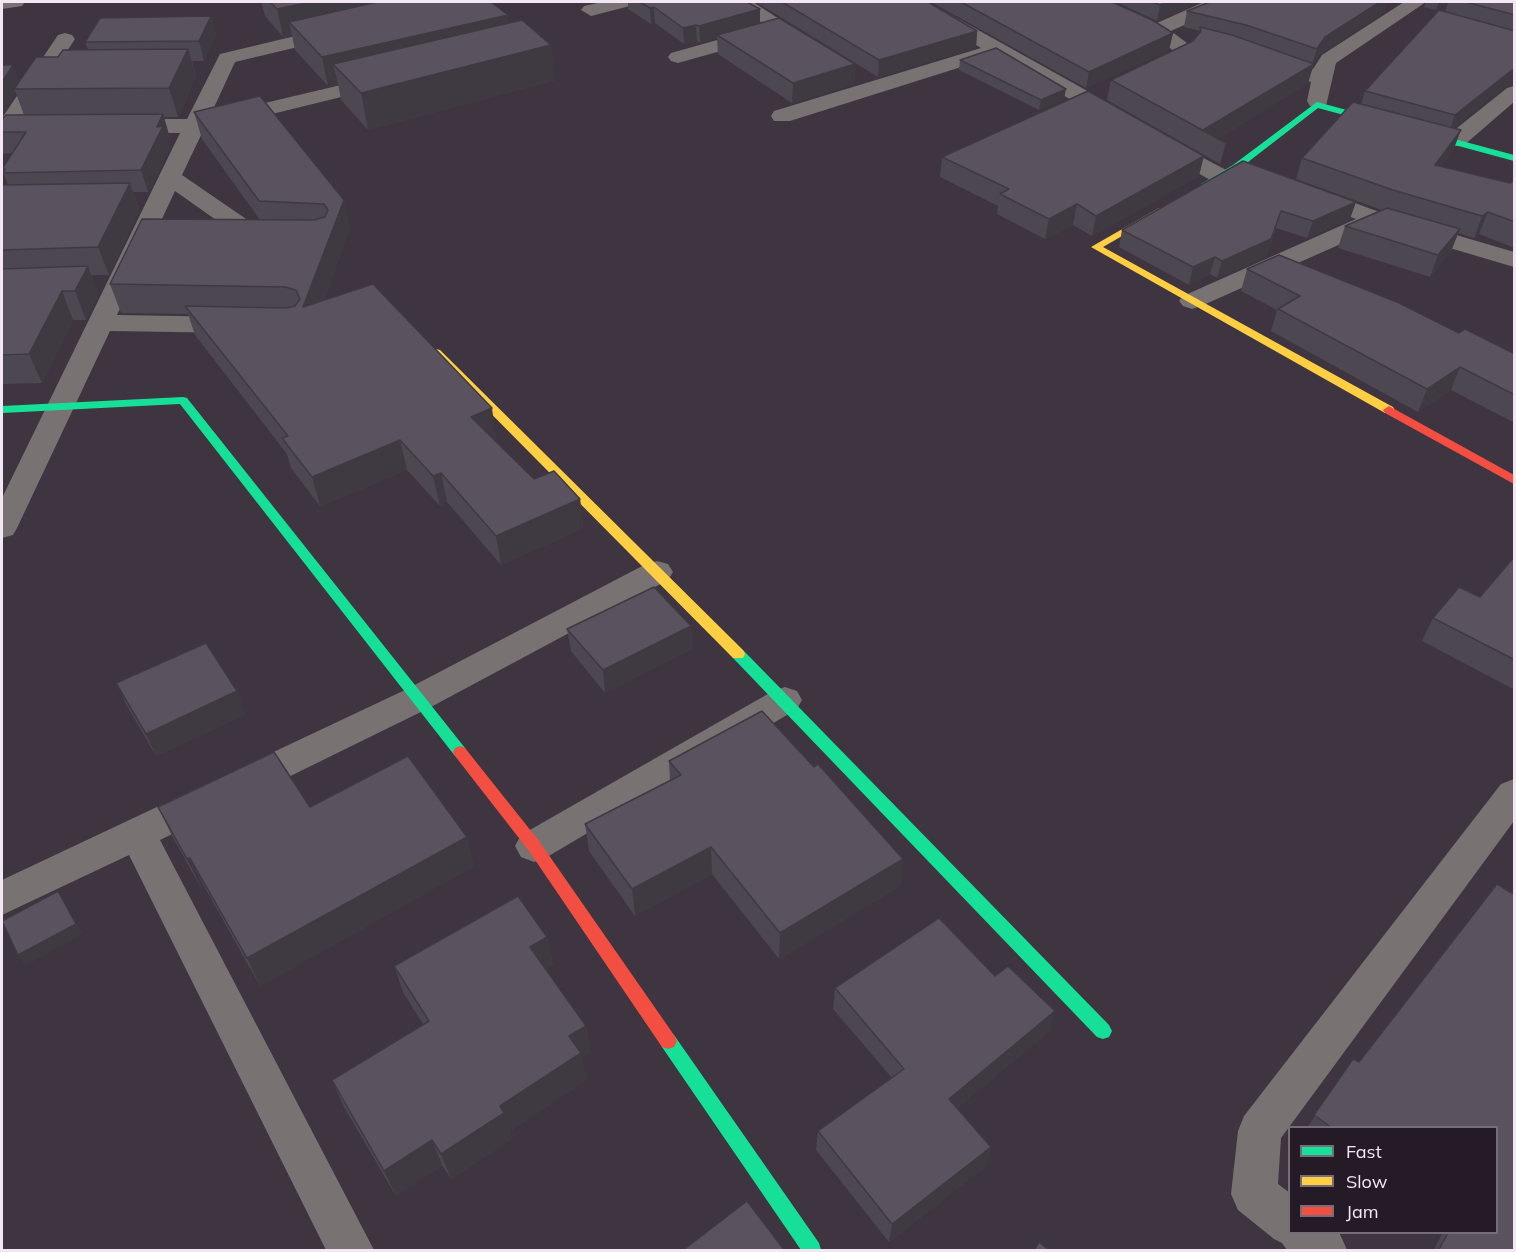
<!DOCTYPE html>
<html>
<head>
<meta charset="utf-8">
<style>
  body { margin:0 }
  #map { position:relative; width:1516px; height:1252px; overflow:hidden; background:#3e3541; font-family:Mulish,sans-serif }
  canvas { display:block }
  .frame { position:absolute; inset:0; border:3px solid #f3e7f6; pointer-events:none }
  .legend { position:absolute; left:1288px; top:1126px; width:210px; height:108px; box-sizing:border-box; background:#241b26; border:2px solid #776d79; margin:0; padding:8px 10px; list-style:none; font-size:18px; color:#f3e7f6 }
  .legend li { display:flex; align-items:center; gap:12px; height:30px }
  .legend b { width:30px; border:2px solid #776d79 }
</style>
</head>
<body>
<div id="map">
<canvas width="1516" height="1252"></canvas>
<div class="frame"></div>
<ul class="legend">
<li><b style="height:8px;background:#16e098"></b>Fast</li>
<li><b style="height:8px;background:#ffcf43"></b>Slow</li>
<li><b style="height:8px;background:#f24e42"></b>Jam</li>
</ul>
</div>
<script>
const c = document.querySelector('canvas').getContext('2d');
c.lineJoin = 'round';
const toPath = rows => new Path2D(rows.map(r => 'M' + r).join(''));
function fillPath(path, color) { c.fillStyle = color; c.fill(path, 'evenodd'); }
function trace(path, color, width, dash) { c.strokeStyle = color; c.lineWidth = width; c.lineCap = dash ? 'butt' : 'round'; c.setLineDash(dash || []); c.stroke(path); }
fillPath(toPath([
  [2,2,25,2,22,6,2,9,2,2],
  [602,2,633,2,630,6,591,16,581,10,584,6,602,2],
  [730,2,753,2,818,44,815,48,808,50,801,48,730,2],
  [905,2,928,2,1125,112,1128,117,1125,122,1109,122,996,56,790,121,774,121,771,116,774,111,981,48,905,2],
  [1088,2,1112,2,1157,23,1204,2,1229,2,1226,6,1171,31,1195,49,1188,59,1149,75,1142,73,1139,69,1142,65,1174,51,1150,34,1091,6,1088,2],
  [1404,2,1426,2,1336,63,1326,106,1318,107,1310,106,1307,101,1311,82,1262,64,1259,60,1262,56,1269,54,1313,69,1322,55,1404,2],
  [337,26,344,28,347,32,344,36,235,62,210,116,383,75,390,77,393,81,390,85,203,131,182,175,268,234,271,239,268,244,259,246,250,244,175,191,117,315,236,317,245,319,249,325,245,331,236,333,110,331,17,528,13,535,2,538,2,498,180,133,121,133,113,131,110,126,113,121,121,119,187,119,220,54,337,26],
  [760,28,767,30,770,34,767,38,678,63,671,61,668,57,671,53,760,28],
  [65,33,72,35,75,39,10,138,2,139,2,118,58,35,65,33],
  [1514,86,1514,102,1463,146,1447,146,1444,141,1447,136,1507,88,1514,86],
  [1162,136,1228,171,1232,176,1228,181,1220,183,1212,181,1154,148,1151,143,1154,138,1162,136],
  [1311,187,1385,214,1514,252,1514,267,1379,227,1201,306,1192,309,1183,306,1179,301,1183,296,1356,219,1303,199,1299,194,1303,189,1311,187],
  [657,561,668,564,673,572,668,580,429,708,160,840,374,1250,326,1250,129,855,2,915,2,880,405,690,646,564,657,561],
  [785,687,797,691,802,700,797,709,547,857,534,862,521,857,515,846,521,835,773,691,785,687],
  [1514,779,1514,821,1281,1138,1278,1184,1290,1193,1290,1232,1339,1232,1347,1250,1287,1250,1282,1243,1274,1239,1238,1210,1231,1194,1238,1131,1244,1116,1501,784,1514,779]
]), '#787273');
fillPath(toPath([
  [1317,102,1514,155,1514,161,1318,108,1239,169,1207,188,1201,188,1201,184,1233,165,1317,102],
  [183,397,187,398,465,748,467,752,465,756,455,756,180,404,2,413,2,406,183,397],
  [738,649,743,650,1109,1025,1112,1031,1109,1037,1103,1039,1097,1037,733,658,731,654,738,649],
  [668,1033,674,1035,819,1243,821,1250,801,1250,662,1047,659,1041,662,1035,668,1033]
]), '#16e098');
fillPath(toPath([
  [1159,208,1162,209,1162,213,1103,247,1393,407,1395,410,1393,413,1385,413,1091,247,1159,208],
  [436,349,440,350,743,650,745,654,743,658,733,658,432,354,430,352,436,349]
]), '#ffcf43');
fillPath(toPath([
  [1389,406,1514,475,1514,484,1385,413,1383,410,1389,406],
  [460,746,465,748,539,841,674,1035,677,1041,674,1047,668,1049,662,1047,529,851,455,756,453,752,455,748,460,746]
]), '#f24e42');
fillPath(toPath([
  [261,2,491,2,555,80,368,130,341,100,338,84,328,86,295,50,292,35,283,37,265,16],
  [628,2,747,2,760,23,855,64,854,84,792,103,718,54,717,38,700,43,697,41,684,44,655,23,651,24,628,9],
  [756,2,928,2,977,31,976,47,878,77],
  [931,2,1112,2,1173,33,1169,50,1086,88],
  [1116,2,1200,2,1157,21],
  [1210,2,1387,2,1384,12,1321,53,1313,63,1308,83,1218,139,1226,143,1220,164,1107,100,1111,80,1193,41,1199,34,1200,31,1184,27,1187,11],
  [1426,2,1515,2,1515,85,1513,84,1506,86,1453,128,1453,151,1441,166,1510,183,1515,180,1515,248,1479,234,1474,238,1458,233,1451,251,1430,277,1338,248,1345,226,1382,210,1296,179,1302,158,1361,104,1365,91,1445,12,1448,3,1436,10,1424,7],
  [211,16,216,35,204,61,192,61,196,77,178,117,164,117,169,135,167,140,170,147,148,192,133,192,139,210,109,275,91,275,98,294,86,320,73,320,42,383,2,384,2,185,8,185,2,169,12,153,2,154,2,119,24,115,16,93,2,65,19,81,58,57,88,49,85,42],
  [960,60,1064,99,1039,110,959,70],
  [260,96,350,227,324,300,496,438,493,439,534,479,580,499,583,528,501,565,447,502,440,506,407,470,320,506,291,468,287,454,195,335,188,314,121,313,110,284,260,220,202,139,194,112],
  [942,157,1199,176,1092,236,1073,225,1045,239,997,214,998,206,940,177],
  [1243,161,1350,219,1307,238,1276,228,1266,256,1217,278,1210,274,1189,285,1119,247,1122,230],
  [1247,269,1459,333,1515,354,1515,423,1451,390,1418,412,1271,331,1277,310,1241,291],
  [1515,556,1515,690,1422,641,1433,618,1480,597],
  [691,626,692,649,605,693,571,651,567,629],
  [116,683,246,714,156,756,127,706],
  [669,761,814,767,903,859,900,886,779,959,712,874,635,916,589,851,585,824,670,781],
  [158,807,310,807,474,866,260,986,204,886,201,888,172,836],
  [1497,884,1515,895,1515,1251,1433,1251,1442,1234,1440,1233,1497,1233,1497,1128,1307,1128,1353,1059,1359,1062],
  [547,937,553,965,545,969,586,1026,590,1053,582,1058,586,1080,510,1131,512,1139,451,1179,442,1165,396,1196,344,1107,332,1080,423,1024,404,994,394,966],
  [995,976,1049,1031,957,1108,991,1147,986,1166,889,1242,816,1150,818,1131,892,1078,833,1009,835,988]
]), '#4d4752');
fillPath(toPath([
  [311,2,435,2,289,22,292,35,283,37,277,9],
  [1167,2,1200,2,1157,21,1160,5],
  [1380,2,1387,2,1384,12,1321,53,1313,64,1314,64,1308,83,1218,139,1203,130,1312,65,1317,49,1325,37],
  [1439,2,1449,2,1448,3,1436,10],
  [654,7,655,23,651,24,650,8],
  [760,9,760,25,717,35,717,38,700,43,699,26],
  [508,15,511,43,333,64,338,84,328,86,322,57],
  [211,16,216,35,204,61,199,41],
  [696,25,697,41,684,44,683,28],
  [977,31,976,47,878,77,879,60],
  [1173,33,1169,50,1086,88,1089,72],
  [551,45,555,80,368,130,361,93],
  [188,49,196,77,178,117,169,88],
  [855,64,854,84,792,103,793,83],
  [13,65,21,86,14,89,16,93,2,115,2,82],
  [1515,69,1515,81,1513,84,1506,86,1449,132,1455,115,1512,70],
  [1066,89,1064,99,1039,110,1041,100],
  [163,114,169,135,167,140,170,147,148,192,141,170,157,127],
  [1461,130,1453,151,1427,186,1435,165],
  [1204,156,1199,176,1092,236,1096,216],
  [130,183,139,210,109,275,98,247],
  [344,200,350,227,311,336,303,307],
  [1356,202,1350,219,1307,238,1313,221],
  [1077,204,1073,225,1045,239,1049,219],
  [1281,211,1266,256,1217,278,1222,261],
  [1488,212,1479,234,1474,238,1482,216],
  [1460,229,1451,251,1430,277,1438,255],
  [1215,257,1210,274,1189,285,1193,267],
  [88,266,98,294,86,320,75,291],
  [62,291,73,320,42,383,29,354],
  [1460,367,1451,390,1418,412,1427,389],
  [492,408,496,438,477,446,471,417],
  [400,440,407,470,320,506,312,477],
  [441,473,447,502,440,506,433,476],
  [580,499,583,528,501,565,496,536],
  [691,626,692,649,605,693,603,670],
  [237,691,246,714,156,756,146,734],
  [467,837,474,866,260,986,247,958],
  [711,847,712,874,635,916,632,889],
  [190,858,204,886,201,888,187,859],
  [903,859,900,886,779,959,780,933],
  [58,891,83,934,25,966,18,955],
  [547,937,553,965,536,975,530,947],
  [1055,1011,1049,1031,945,1118,949,1099],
  [586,1026,590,1053,582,1058,586,1080,510,1131,512,1139,451,1179,441,1154,569,1036],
  [432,1140,442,1165,396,1196,384,1171],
  [991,1147,986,1166,889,1242,892,1224]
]), '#3f3a42');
const building = toPath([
  [270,2,311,2,277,9,270,2],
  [377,2,491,2,508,15,322,57,289,22,377,2],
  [640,2,747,2,760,9,699,26,696,25,683,28,654,7,650,8,640,2],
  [782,2,928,2,977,31,879,60,782,2],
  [961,2,1112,2,1152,20,1173,33,1089,72,961,2],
  [1153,2,1167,2,1160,5,1153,2],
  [1210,2,1380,2,1325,37,1317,49,1246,25,1187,11,1210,2],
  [1466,2,1515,2,1515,15,1466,2],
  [1439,10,1515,31,1515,69,1512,70,1455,115,1365,91,1439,10],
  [211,16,199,41,85,42,100,18,211,16],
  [779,18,855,64,793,83,717,35,779,18],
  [522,20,551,45,361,93,333,64,522,20],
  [1200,27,1232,35,1314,64,1203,130,1226,143,1111,80,1193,41,1201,31,1200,27],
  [996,48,1066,89,1041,100,960,60,996,48],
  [188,49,169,88,14,89,36,57,58,57,63,50,188,49],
  [2,65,13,65,2,82,2,65],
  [1088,91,1204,156,1096,216,1077,204,1049,219,1000,194,1009,189,942,157,1088,91],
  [260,96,344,200,303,307,373,284,492,408,471,417,534,479,554,471,580,499,496,536,441,473,433,476,400,440,312,477,282,438,288,436,185,306,286,308,295,306,300,299,296,290,285,287,110,284,142,219,314,220,325,217,328,210,324,204,259,201,194,112,260,96],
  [1353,102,1461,130,1435,165,1510,183,1515,180,1515,222,1488,212,1482,216,1393,190,1302,158,1353,102],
  [163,114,157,127,163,126,141,170,3,173,5,169,2,169,26,132,2,132,2,119,6,115,163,114],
  [1243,161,1356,202,1313,221,1281,211,1271,239,1222,261,1215,257,1193,267,1122,230,1243,161],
  [130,183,98,247,2,250,2,185,130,183],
  [1387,208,1460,229,1438,255,1345,226,1387,208],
  [1279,255,1399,303,1459,333,1465,329,1515,354,1515,395,1460,367,1427,389,1278,309,1300,296,1247,269,1279,255],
  [88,266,75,291,62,291,29,354,2,355,2,269,88,266],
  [1515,556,1515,660,1433,618,1459,587,1480,597,1515,556],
  [654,587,691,626,603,670,567,629,654,587],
  [206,643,237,691,146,734,116,683,206,643],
  [762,711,814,767,818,764,903,859,780,933,711,847,632,889,585,824,681,775,669,761,762,711],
  [274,752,310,807,408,756,467,837,247,958,190,858,187,859,158,807,274,752],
  [1497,884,1515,895,1515,1251,1438,1251,1448,1233,1497,1233,1497,1128,1332,1128,1314,1115,1353,1059,1359,1062,1497,884],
  [58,891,76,924,18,955,2,921,58,891],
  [518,896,547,937,530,947,586,1026,569,1036,581,1053,500,1106,504,1113,441,1154,432,1140,384,1171,332,1080,429,1021,394,966,518,896],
  [939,918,995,976,1008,966,1055,1011,949,1099,991,1147,892,1224,818,1131,904,1069,835,988,939,918],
  [747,1201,785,1251,682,1251,747,1201],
  [1039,1242,1050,1251,1034,1251,1039,1242]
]);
fillPath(building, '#5a535f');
trace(building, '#3f3a42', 1.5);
</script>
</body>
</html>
